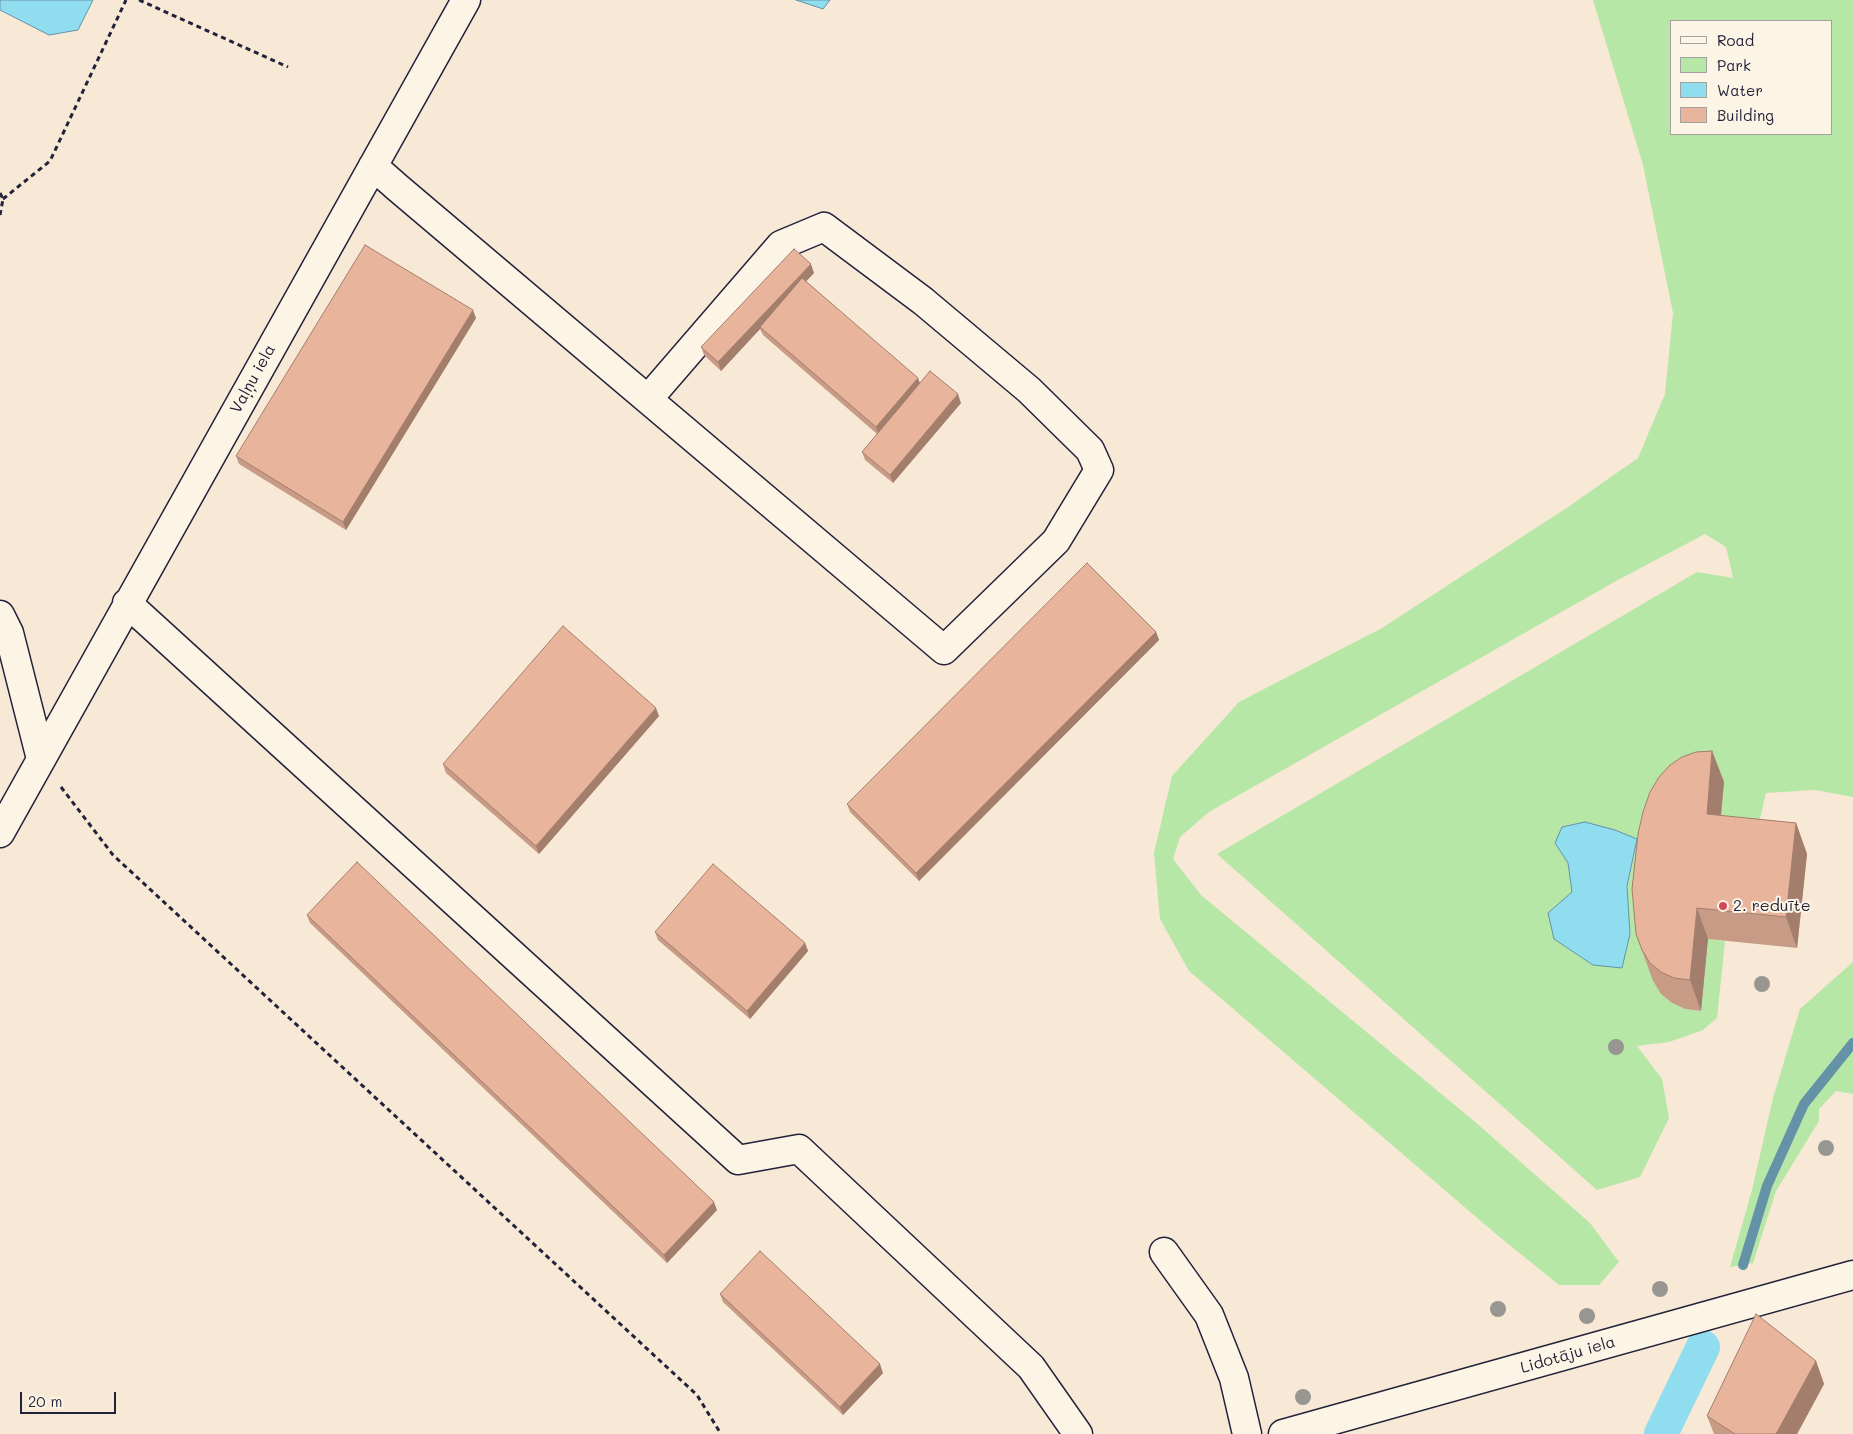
<!DOCTYPE html>
<html>
<head>
<meta charset="utf-8">
<style>
  body { margin:0 }
  #map { position:relative; width:1853px; height:1434px; overflow:hidden; background:#f8e8d6; font-family:Mali,sans-serif }
  canvas { display:block }
  .legend { position:absolute; left:1670px; top:20px; width:162px; height:115px; box-sizing:border-box; background:#fcf5e5; border:1px solid #a5a1a1; margin:0; padding:6px 9px; list-style:none; font-size:15px; color:#22223b }
  .legend li { display:flex; align-items:center; gap:10px; height:25px }
  .legend b { width:25px; border:1px solid #a5a1a1 }
  .scale { position:absolute; left:20px; top:1392px; width:96px; height:22px; box-sizing:border-box; border:2px solid #22223b; border-top:0; padding-left:6px; font-size:15px; line-height:18px; white-space:nowrap; color:#22223b; -webkit-text-stroke:4px #fcf5e5; paint-order:stroke }
</style>
</head>
<body>
<div id="map">
<canvas width="1853" height="1434"></canvas>
<ul class="legend">
<li><b style="height:6px;background:#fcf5e5"></b>Road</li>
<li><b style="height:14px;background:#b6e7a7"></b>Park</li>
<li><b style="height:14px;background:#90ddef"></b>Water</li>
<li><b style="height:14px;background:#e9b49c"></b>Building</li>
</ul>
<div class="scale">20 m</div>
</div>
<script>
const c = document.querySelector('canvas').getContext('2d');
c.lineJoin = 'round';
function fillPath(path, color) { c.fillStyle = color; c.fill(path, 'evenodd'); }
const toPath = rows => new Path2D(rows.map(r => 'M' + r).join(''));
function trace(path, color, width, dash) { c.strokeStyle = color; c.lineWidth = width; c.lineCap = dash ? 'butt' : 'round'; c.setLineDash(dash || []); c.stroke(path); }
function label(font, color, halo, rows, align = 'center') {
  c.font = font + ' Mali,sans-serif'; c.lineWidth = 4; c.setLineDash([]); c.textBaseline = 'middle'; c.strokeStyle = halo; c.fillStyle = color; for (const [text, x, y, turn = 0] of rows) {
    c.save(); c.translate(x, y); c.rotate((+turn || 0) * Math.PI / 180); c.textAlign = isNaN(turn) ? turn : align; if (halo) c.strokeText(text, 0, 0); c.fillText(text, 0, 0); c.restore();
  }
}
fillPath(toPath([
  [1593,0,1853,0,1853,797,1815,790,1766,793,1753,849,1718,845,1723,782,1653,981,1661,994,1672,1003,1685,1009,1701,1011,1708,939,1725,941,1717,1018,1703,1030,1669,1042,1637,1046,1662,1079,1669,1118,1640,1177,1597,1190,1217,854,1697,572,1733,578,1726,547,1705,534,1616,581,1209,812,1180,837,1173,859,1201,895,1474,1121,1590,1223,1619,1262,1599,1285,1559,1285,1496,1234,1189,971,1160,919,1154,853,1172,776,1239,702,1382,628,1568,507,1638,458,1665,394,1673,313,1643,165],
  [1672,21,1832,21,1832,134,1672,134],
  [1637,839,1627,886,1630,934,1572,892,1568,863],
  [1853,962,1853,1094,1836,1091,1819,1109,1819,1121,1776,1191,1753,1263,1730,1267,1752,1190,1773,1098,1800,1009],
  [1692,1367,1696,1392,1674,1434,1646,1434,1681,1369]
]), '#b6e7a7');
const water = toPath([
  [0,0,93,0,78,30,49,35,0,10,0,0],
  [796,0,830,0,823,9,796,0],
  [1585,822,1615,830,1637,839,1627,886,1630,934,1622,968,1593,965,1554,939,1548,913,1572,892,1568,863,1555,843,1562,827,1585,822]
]);
fillPath(water, '#90ddef');
trace(water, '#6492a7', 1);
trace(toPath([
  [1743,1265,1767,1186,1804,1104,1853,1043]
]), '#6492a7', 10);
trace(toPath([
  [1661,1434,1703,1347]
]), '#90ddef', 34);
const minor = toPath([
  [373,166,398,188,944,650,1056,541,1099,470,1090,450,1029,390,923,301,824,227,781,245,648,399],
  [127,603,738,1160,799,1149,1031,1367,1078,1434],
  [0,615,9,633,41,759],
  [0,833,466,0],
  [1164,1252,1209,1315,1234,1378,1247,1434],
  [1283,1434,1853,1275]
]);
trace(minor, '#22223b', 31);
trace(toPath([
  [139,0,288,67],
  [0,193,3,199,0,215],
  [3,199,50,161,126,0],
  [61,787,113,855,697,1395,721,1434]
]), '#22223b', 3, [5, 4]);
trace(minor, '#fcf5e5', 28);
c.fillStyle = '#979690';
for (const [x, y] of [
  [1762,984],
  [1616,1047],
  [1826,1148],
  [1660,1289],
  [1498,1309],
  [1587,1316],
  [1303,1397]
]) { c.beginPath(); c.arc(x, y, 8, 0, 2 * Math.PI); c.fill(); }
fillPath(toPath([
  [814,273,806,281,920,383,961,403,893,483,865,460,862,452,877,434,763,335,760,329,721,371,704,355,701,347],
  [476,318,346,530,239,464,236,456],
  [1156,632,1159,640,919,881,850,812,847,804],
  [659,716,539,854,446,773,443,764],
  [1712,751,1724,782,1721,816,1796,823,1807,854,1797,948,1708,939,1701,1011,1685,1009,1672,1003,1661,994,1653,981,1636,934],
  [307,915,717,1210,667,1263,310,923],
  [655,932,805,943,808,951,750,1019,658,940],
  [720,1294,883,1373,843,1415,723,1302],
  [1816,1361,1824,1384,1797,1434,1714,1434,1707,1416]
]), '#c89b86');
fillPath(toPath([
  [811,264,814,273,761,329,760,327,760,329,721,371,718,362],
  [473,310,476,318,346,530,343,522],
  [918,378,921,386,879,435,876,427],
  [958,394,961,403,893,483,890,475],
  [1156,632,1159,640,919,881,916,873],
  [656,708,659,716,539,854,536,846],
  [1712,751,1724,782,1718,845,1707,814],
  [1796,823,1807,854,1797,948,1786,917],
  [1697,908,1708,939,1701,1011,1690,980],
  [805,943,808,951,750,1019,747,1011],
  [714,1202,717,1210,667,1263,664,1255],
  [1816,1361,1824,1384,1797,1434,1776,1434],
  [880,1364,883,1373,843,1415,840,1407]
]), '#a37e6d');
const building = toPath([
  [365,245,473,310,343,522,236,456,365,245],
  [794,249,811,264,718,362,701,347,794,249],
  [802,278,918,378,876,427,760,327,802,278],
  [930,371,958,394,890,475,862,452,930,371],
  [1087,563,1156,632,916,873,847,804,1087,563],
  [563,626,656,708,536,846,443,764,563,626],
  [1712,751,1707,814,1796,823,1786,917,1697,908,1690,980,1674,978,1661,972,1650,963,1642,950,1636,934,1632,889,1638,834,1643,812,1650,792,1659,777,1670,765,1682,757,1696,752,1712,751],
  [357,862,714,1202,664,1255,307,915,357,862],
  [713,864,805,943,747,1011,655,932,713,864],
  [760,1251,880,1364,840,1407,720,1294,760,1251],
  [1756,1314,1816,1361,1776,1434,1735,1434,1707,1416,1756,1314]
]);
fillPath(building, '#e9b49c');
trace(building, '#a37e6d', 1);
for (const [x, y, r, color] of [
  [1723,906,5,"#d1495b"]
]) { const dot = new Path2D(); dot.arc(x, y, r, 0, 2 * Math.PI); c.fillStyle = color; c.fill(dot); trace(dot, '#fcf5e5', 2); }
label('16px', '#22223b', '#fcf5e5', [
  ["Vaļņu iela",253,379,-61],
  ["Lidotāju iela",1568,1355,-16]
]);
label('16px', '#22223b', '#fcf5e5', [
  ["2. reduīte",1733,906]
], 'left');
</script>
</body>
</html>
